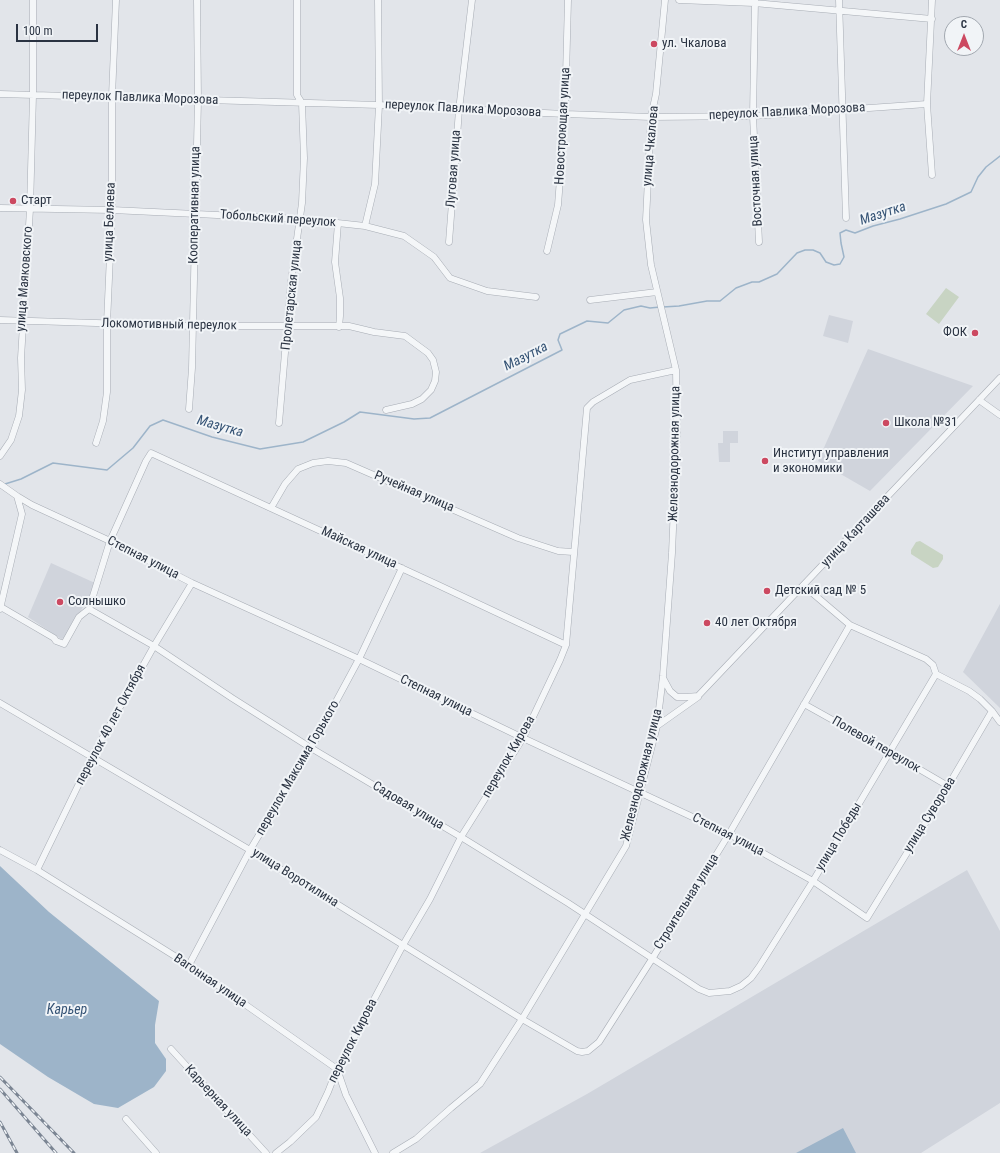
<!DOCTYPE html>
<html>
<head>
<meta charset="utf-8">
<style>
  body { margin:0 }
  #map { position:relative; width:1000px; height:1153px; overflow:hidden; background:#e2e5ea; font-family:"Roboto Condensed",sans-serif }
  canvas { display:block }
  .north { position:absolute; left:944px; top:16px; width:40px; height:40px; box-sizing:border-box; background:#f1f4f7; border:1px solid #a1a7af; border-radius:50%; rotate:0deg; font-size:11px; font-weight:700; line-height:16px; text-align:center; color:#2a3342 }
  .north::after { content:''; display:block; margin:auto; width:14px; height:18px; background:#cc4961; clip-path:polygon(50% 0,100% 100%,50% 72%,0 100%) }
  .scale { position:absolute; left:16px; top:24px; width:82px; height:18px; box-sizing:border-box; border:2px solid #2a3342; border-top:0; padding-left:5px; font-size:12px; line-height:14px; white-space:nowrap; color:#2a3342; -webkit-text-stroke:3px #f1f4f7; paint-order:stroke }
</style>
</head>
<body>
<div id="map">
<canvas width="1000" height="1153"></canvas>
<div class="north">С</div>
<div class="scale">100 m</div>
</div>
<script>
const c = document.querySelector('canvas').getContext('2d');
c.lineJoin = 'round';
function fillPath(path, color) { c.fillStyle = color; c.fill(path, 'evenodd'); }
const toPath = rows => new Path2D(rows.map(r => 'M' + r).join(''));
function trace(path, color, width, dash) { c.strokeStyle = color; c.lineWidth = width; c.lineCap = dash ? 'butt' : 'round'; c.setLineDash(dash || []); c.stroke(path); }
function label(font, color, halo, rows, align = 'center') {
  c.font = font + ' "Roboto Condensed",sans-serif'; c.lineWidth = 4; c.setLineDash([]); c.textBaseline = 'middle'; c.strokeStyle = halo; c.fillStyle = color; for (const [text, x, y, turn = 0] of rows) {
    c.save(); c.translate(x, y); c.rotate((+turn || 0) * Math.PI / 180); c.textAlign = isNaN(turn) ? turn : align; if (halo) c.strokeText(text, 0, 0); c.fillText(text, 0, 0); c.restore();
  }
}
fillPath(toPath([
  [829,315,853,321,848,343,823,336],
  [868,349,973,386,870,491,818,461],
  [723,431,738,431,738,443,730,443,730,462,719,462,718,443,723,443],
  [51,563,95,583,94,588,65,638,61,639,28,617],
  [1000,604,1000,708,963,672],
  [967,870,1000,931,1000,1103,921,1153,480,1153,587,1094]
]), '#d0d4dc');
fillPath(toPath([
  [946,288,959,297,939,324,926,314],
  [920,541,943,555,943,559,938,567,933,568,911,554,911,550,916,542]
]), '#c8d4c3');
fillPath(toPath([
  [0,866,49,912,159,1001,155,1025,155,1043,166,1059,166,1071,154,1087,118,1108,94,1104,48,1077,0,1044],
  [843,1128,856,1153,796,1153]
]), '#9db4c9');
trace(toPath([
  [663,307,679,306,707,301,720,301,736,288,752,282,759,282,777,274,797,253,805,250,813,250,820,253,826,262,834,265,840,264,844,257,841,243,840,233,846,230,855,233,873,226,900,219,946,204,971,192,978,177,986,167,1000,156],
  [5,484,21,479,53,463,107,470,133,448,150,426,163,420,212,437,260,449,303,442,344,422,360,412,414,419,430,418,562,350,558,340,560,334,587,321,608,323,624,310,641,306,650,308,660,307]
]), '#9db4c9', 1.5);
const minor = toPath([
  [679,0,754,3,932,19],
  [755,0,753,116,759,242],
  [839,0,846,218],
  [0,94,379,105,565,114,651,117,753,116,927,104],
  [932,175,927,104,932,0],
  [0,208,112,210,301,219,365,226,404,236,434,257,450,278,487,291,536,297],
  [338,223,335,262,340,298,340,316,339,327],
  [365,226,375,184,379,105,378,0],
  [449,242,459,110,472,0],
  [547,251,558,205,565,114,568,0],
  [590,300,657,292],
  [0,320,192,326,349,326,374,332,405,336,428,353,433,360,436,372,435,381,431,390,422,399,412,404,386,410],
  [979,400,1000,415],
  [189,409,192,368,198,100,197,0],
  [279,423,291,282,302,203,304,158,302,103,297,95,297,0],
  [96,443,103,421,107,392,107,323,112,210,112,96,116,0],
  [0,456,11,440,19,416,22,390,21,358,30,209,33,95,33,0],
  [0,484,17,496,32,505,110,541,192,583,359,659,523,738,729,834,813,881,867,918,948,786,992,711],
  [271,508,285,484,298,469,313,463,328,461,346,463,518,538,558,551,573,552],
  [804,586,850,625,926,659,933,665,936,674,969,691,980,699,992,711,1000,722],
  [1,607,54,638,56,641,64,644,79,617,89,609,110,541,146,461,151,453,436,584,566,645],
  [0,609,22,514,17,496],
  [89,609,154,646,232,698,311,748,461,837,568,903,699,989,709,993,730,991,741,986,751,978,759,967,813,881,936,674],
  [663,678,670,691,677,697,686,697,698,696,1000,378],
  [0,703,250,850,522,1019,577,1051,582,1052,588,1051,599,1042,652,959,729,834,850,625],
  [804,704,890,752,948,786],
  [657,726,698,697],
  [0,850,37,870,189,965,337,1069,346,1095,375,1153],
  [37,870,92,757,154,646,192,583],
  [189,965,250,850,311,748,359,659,402,568],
  [171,1049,266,1153],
  [126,1119,156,1153],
  [276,1153,290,1142,316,1117,328,1092,337,1069,403,945,430,899,461,837,523,738,560,660,566,645,587,408,593,402,630,380,676,370],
  [393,1153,416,1139,451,1108,480,1084,522,1019,626,846,657,726,663,676,672,553,677,433,676,370,651,265,646,220,651,117,656,94,665,0]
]);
trace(minor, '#a7acb4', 7);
trace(minor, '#f4f6f8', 6);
const rail = toPath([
  [0,1077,74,1153],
  [0,1089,56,1153],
  [0,1122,17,1153]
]);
trace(rail, '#7b8593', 3);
trace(rail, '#f1f4f7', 1.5, [4.5]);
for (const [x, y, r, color] of [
  [654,44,4,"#cc4961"],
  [13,201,4,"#cc4961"],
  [975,333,4,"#cc4961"],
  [886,423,4,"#cc4961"],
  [765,461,4,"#cc4961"],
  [767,591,4,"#cc4961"],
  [60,602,4,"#cc4961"],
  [707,623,4,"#cc4961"]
]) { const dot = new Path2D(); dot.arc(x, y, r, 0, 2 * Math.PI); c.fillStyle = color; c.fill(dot); trace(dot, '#f1f4f7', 1.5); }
label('13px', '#2a3342', '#f1f4f7', [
  ["ул. Чкалова",662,44],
  ["Старт",21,201],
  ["ФОК",967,333,"right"],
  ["Школа №31",894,423],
  ["Институт управления",773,454],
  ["и экономики",773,469],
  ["Детский сад № 5",775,591],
  ["Солнышко",68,602],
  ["40 лет Октября",715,623]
], 'left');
label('13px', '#2a3342', '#f1f4f7', [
  ["переулок Павлика Морозова",140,98,2],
  ["переулок Павлика Морозова",463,109,3],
  ["переулок Павлика Морозова",787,112,-3],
  ["Новостроющая улица",563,126,-87],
  ["улица Чкалова",651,146,-85],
  ["Луговая улица",454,169,-86],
  ["Восточная улица",756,181,-93],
  ["Кооперативная улица",195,205,-89],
  ["Тобольский переулок",278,219,4],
  ["улица Беляева",110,222,-88],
  ["улица Маяковского",25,279,-86],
  ["Пролетарская улица",292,295,-84],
  ["Локомотивный переулок",169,325,1],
  ["Железнодорожная улица",675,454,-89],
  ["Ручейная улица",414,492,23],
  ["улица Карташева",856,531,-47],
  ["Майская улица",359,548,25],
  ["Степная улица",143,558,27],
  ["Степная улица",436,696,26],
  ["переулок 40 лет Октября",111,725,-62],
  ["Полевой переулок",876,745,30],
  ["переулок Кирова",509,757,-60],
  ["переулок Максима Горького",298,768,-60],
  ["Железнодорожная улица",642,775,-76],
  ["Садовая улица",408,806,31],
  ["улица Суворова",930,815,-58],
  ["Степная улица",728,835,27],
  ["улица Победы",839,837,-59],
  ["улица Воротилина",295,878,32],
  ["Строительная улица",687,902,-58],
  ["Вагонная улица",210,981,34],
  ["переулок Кирова",353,1041,-63],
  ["Карьерная улица",218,1101,47]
]);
label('italic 14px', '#355375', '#f1f4f7', [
  ["Мазутка",883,214,-18],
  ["Мазутка",526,357,-27],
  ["Мазутка",220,427,16],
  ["Карьер",67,1010]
]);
</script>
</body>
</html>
